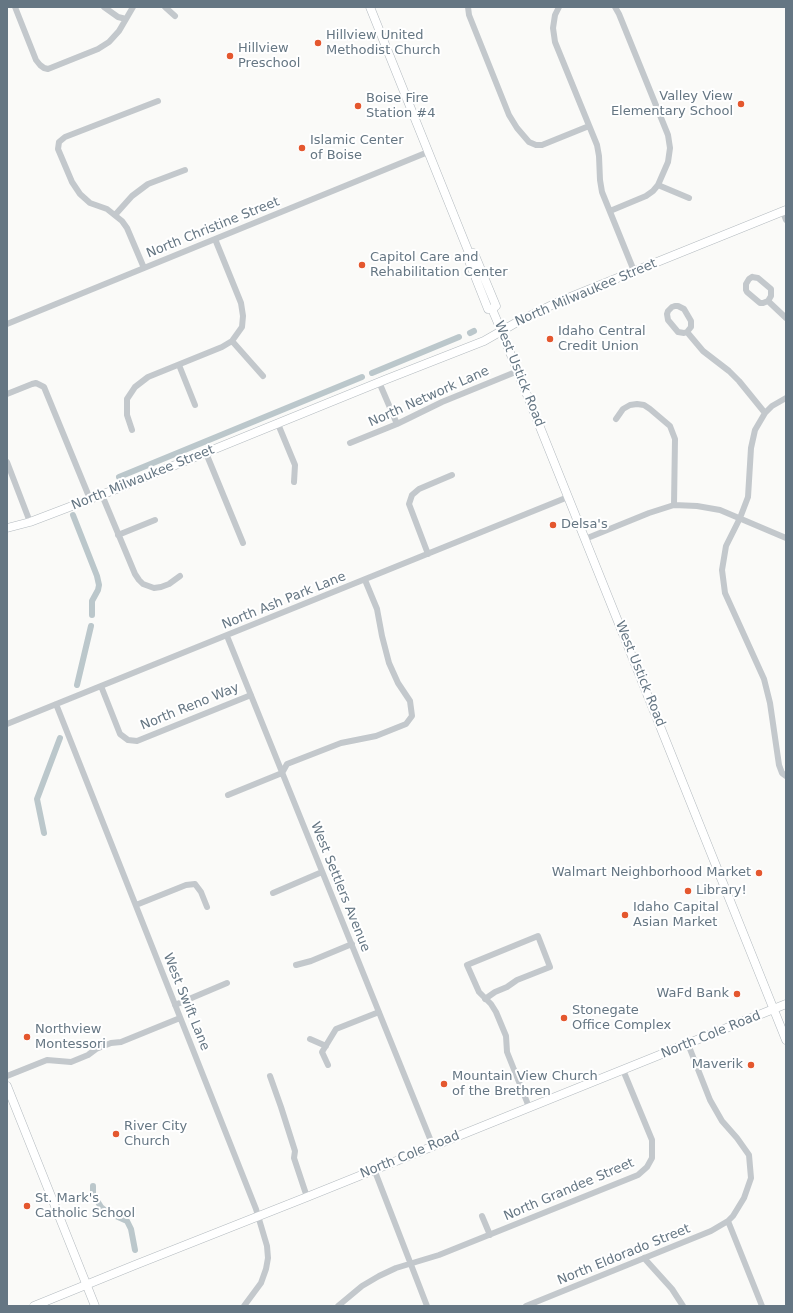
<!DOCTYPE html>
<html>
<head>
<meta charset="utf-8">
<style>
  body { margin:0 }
  #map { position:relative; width:793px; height:1313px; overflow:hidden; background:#fafaf8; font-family:"DejaVu Sans",sans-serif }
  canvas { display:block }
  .frame { position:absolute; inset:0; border:8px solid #657683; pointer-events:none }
</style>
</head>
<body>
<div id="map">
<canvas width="793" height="1313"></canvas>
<div class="frame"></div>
</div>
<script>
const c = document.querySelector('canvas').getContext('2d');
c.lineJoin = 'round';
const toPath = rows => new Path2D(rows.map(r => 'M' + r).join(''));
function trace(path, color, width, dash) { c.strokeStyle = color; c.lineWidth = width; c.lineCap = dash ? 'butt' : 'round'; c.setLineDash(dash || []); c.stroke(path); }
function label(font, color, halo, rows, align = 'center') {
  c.font = font + ' "DejaVu Sans",sans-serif'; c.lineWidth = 4; c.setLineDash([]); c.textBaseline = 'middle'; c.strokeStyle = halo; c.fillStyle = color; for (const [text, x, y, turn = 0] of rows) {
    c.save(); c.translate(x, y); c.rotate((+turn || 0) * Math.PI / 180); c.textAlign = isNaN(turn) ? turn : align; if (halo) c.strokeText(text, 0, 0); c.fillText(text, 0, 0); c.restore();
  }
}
trace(toPath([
  [470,333,474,331],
  [372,373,459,337],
  [119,477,362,377],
  [73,515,97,576,99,585,98,590,92,601,92,615],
  [77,685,91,626],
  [44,833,37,799,60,738],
  [93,1186,93,1194,101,1207,107,1212,127,1221,131,1229,135,1250]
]), '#bbc7cb', 6);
const secondary = toPath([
  [370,7,469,253,467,256,488,309,492,309,501,330,786,1040],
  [469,253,474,253,496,306,492,309],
  [7,528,30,522,114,490,387,379,484,341,519,321,558,302,786,210],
  [7,1086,95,1306],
  [34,1306,135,1265,307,1197,786,1004]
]);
trace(secondary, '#b3babf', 9);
trace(toPath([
  [15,7,36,60,40,65,44,68,48,69,98,49,109,42,119,31,133,7],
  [104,7,118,17,126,19],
  [165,7,175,16],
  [468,7,469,15,509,115,517,128,529,142,536,145,542,145,589,126],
  [559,7,555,15,553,28,555,42,597,145,599,156,600,180,602,192,634,271],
  [658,185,689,198],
  [610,211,646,196,653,191,658,185,668,162,670,148,668,135,619,14,615,7],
  [783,212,786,220],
  [115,215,132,196,148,184,185,170],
  [215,239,241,303,243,316,242,327,232,341,263,376],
  [144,268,127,228,122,221,107,209,90,203,80,194,72,182,58,149,59,142,65,137,158,101],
  [752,277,758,278,771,289,771,296,768,301,763,303,760,303,747,292,746,290,746,284,749,279,752,277],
  [768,301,786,318],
  [675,306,678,306,684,309,691,321,691,327,687,332,684,333,678,332,668,320,667,314,668,311,672,307,675,306],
  [7,324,428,152],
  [687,332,703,351,729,371,739,381,765,413],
  [179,365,195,405],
  [379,382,397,424],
  [7,394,32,384,36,383,44,387,90,499],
  [786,398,772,406,765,413,755,430,751,448,748,497,740,518,726,546,722,570,725,593,764,679,770,703,779,765,782,773,786,776],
  [616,419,623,409,630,405,637,404,644,405,650,409,670,426,675,439,674,505],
  [278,424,295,465,294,482],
  [132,430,127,415,127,399,135,387,148,377,222,347,232,341],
  [350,443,397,424,442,402,518,371],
  [206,453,243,543],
  [7,462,30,522],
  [102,495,135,574,139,580,143,584,154,588,161,587,169,584,180,576],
  [118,535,155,520],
  [585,539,649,513,674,505,697,506,720,510,786,538],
  [428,554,409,504,412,495,419,489,452,475],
  [227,636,433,1146],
  [101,686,120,734,128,740,137,741,251,695],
  [56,704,256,1209,267,1246,268,1258,266,1269,261,1283,244,1306],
  [7,724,568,497],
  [228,795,282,773,287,764,341,743,376,736,406,724,412,716,410,701,398,683,389,663,382,636,377,609,365,580],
  [273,893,322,872],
  [136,905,186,885,195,884,201,892,207,907],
  [296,965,311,961,352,944],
  [485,999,495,992,507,987,517,980,550,967,538,936,467,965,479,992,491,1004,496,1012,506,1036,507,1052,529,1107],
  [175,1005,227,983],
  [310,1039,326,1046],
  [688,1044,710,1100,722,1121,737,1138,749,1155,751,1178,744,1198,733,1216,728,1221,762,1306],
  [328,1065,322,1052,336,1029,379,1012],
  [7,1076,47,1060,71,1062,88,1055,96,1049,111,1043,121,1042,180,1018],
  [270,1076,281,1107,295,1151,294,1158,307,1197],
  [374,1169,427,1306],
  [482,1216,490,1235],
  [644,1258,672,1289,683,1306],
  [338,1306,362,1286,379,1276,396,1268,439,1255,638,1175,647,1167,652,1158,652,1140,623,1070],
  [526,1306,711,1231,728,1221]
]), '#c3c8cc', 6);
trace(secondary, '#fff', 8);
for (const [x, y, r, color] of [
  [318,43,4,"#e4572e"],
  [230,56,4,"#e4572e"],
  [741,104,4,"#e4572e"],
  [358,106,4,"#e4572e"],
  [302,148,4,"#e4572e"],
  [362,265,4,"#e4572e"],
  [550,339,4,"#e4572e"],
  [553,525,4,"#e4572e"],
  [759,873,4,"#e4572e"],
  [688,891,4,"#e4572e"],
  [625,915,4,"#e4572e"],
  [737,994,4,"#e4572e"],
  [564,1018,4,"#e4572e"],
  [27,1037,4,"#e4572e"],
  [751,1065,4,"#e4572e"],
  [444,1084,4,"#e4572e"],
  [116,1134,4,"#e4572e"],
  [27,1206,4,"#e4572e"]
]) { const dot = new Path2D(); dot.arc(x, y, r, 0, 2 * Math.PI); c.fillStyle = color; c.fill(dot); trace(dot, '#fff', 1.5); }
label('13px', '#657683', '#fff', [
  ["Hillview United",326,36],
  ["Methodist Church",326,51],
  ["Hillview",238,49],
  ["Preschool",238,64],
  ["Valley View",733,97,"right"],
  ["Elementary School",733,112,"right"],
  ["Boise Fire",366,99],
  ["Station #4",366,114],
  ["Islamic Center",310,141],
  ["of Boise",310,156],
  ["Capitol Care and",370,258],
  ["Rehabilitation Center",370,273],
  ["Idaho Central",558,332],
  ["Credit Union",558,347],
  ["Delsa's",561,525],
  ["Walmart Neighborhood Market",751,873,"right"],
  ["Library!",696,891],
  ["Idaho Capital",633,908],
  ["Asian Market",633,923],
  ["WaFd Bank",729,994,"right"],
  ["Stonegate",572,1011],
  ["Office Complex",572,1026],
  ["Northview",35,1030],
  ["Montessori",35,1045],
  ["Maverik",743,1065,"right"],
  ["Mountain View Church",452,1077],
  ["of the Brethren",452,1092],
  ["River City",124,1127],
  ["Church",124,1142],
  ["St. Mark's",35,1199],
  ["Catholic School",35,1214]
], 'left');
label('13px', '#657683', '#fff', [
  ["North Christine Street",213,228,-22],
  ["North Milwaukee Street",586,293,-23],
  ["West Ustick Road",519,374,68],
  ["North Network Lane",429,397,-24],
  ["North Milwaukee Street",143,478,-22],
  ["North Ash Park Lane",284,601,-22],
  ["West Ustick Road",640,674,68],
  ["North Reno Way",190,707,-22],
  ["West Settlers Avenue",340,887,68],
  ["West Swift Lane",186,1002,68],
  ["North Cole Road",711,1035,-22],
  ["North Cole Road",410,1155,-22],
  ["North Grandee Street",569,1190,-23],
  ["North Eldorado Street",624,1255,-22]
]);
</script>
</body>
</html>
